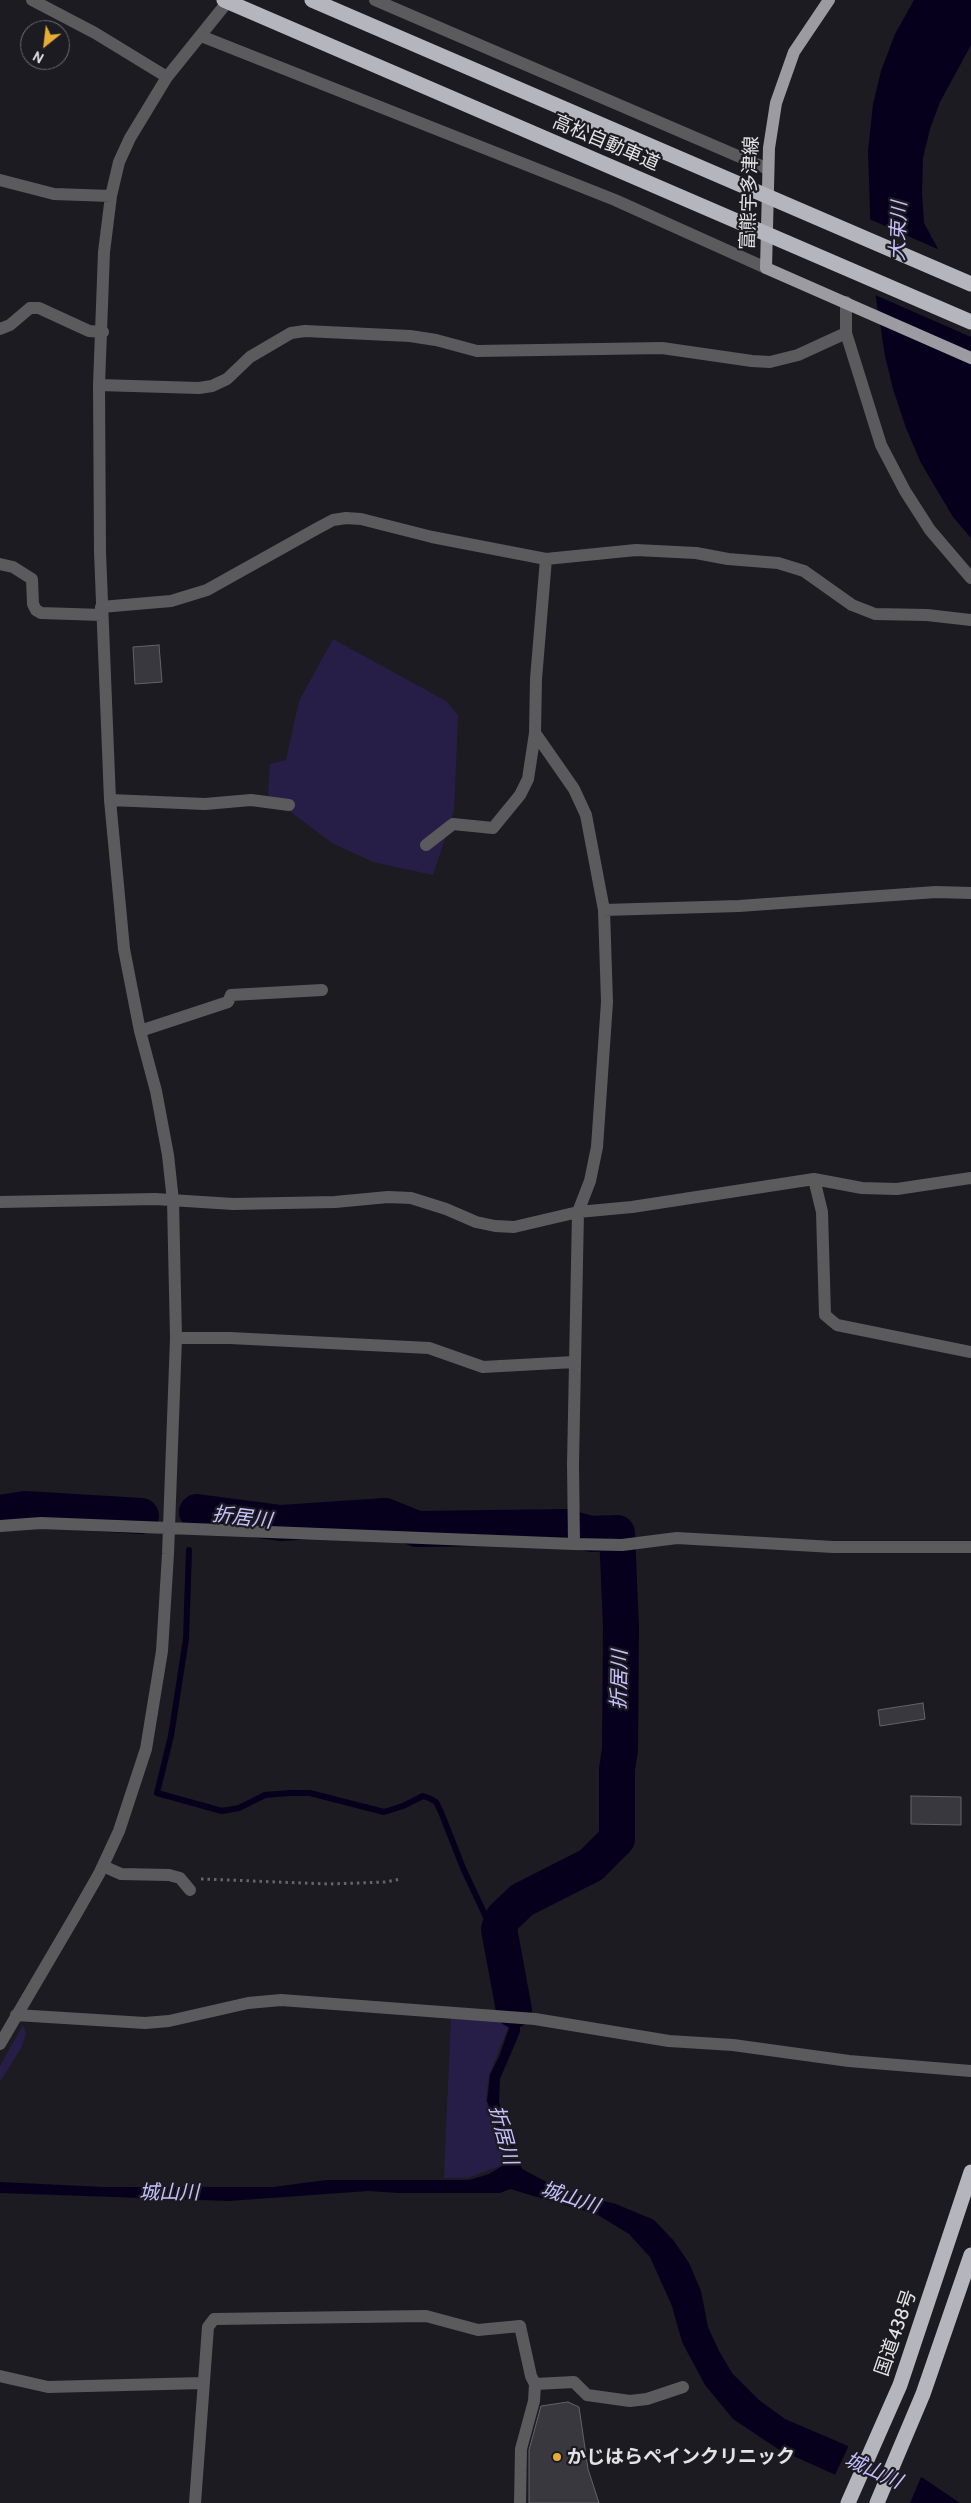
<!DOCTYPE html>
<html>
<head>
<meta charset="utf-8">
<style>
  body { margin:0 }
  #map { position:relative; width:971px; height:2503px; overflow:hidden; background:#1c1b21; font-family:Cabin,sans-serif }
  canvas { display:block }
  .north { position:absolute; left:20px; top:20px; width:50px; height:50px; box-sizing:border-box; background:#1c1b21; border:1px solid #6c6b70; border-radius:50%; rotate:209deg; font-size:14px; font-weight:700; line-height:20px; text-align:center; color:#e3e3e7 }
  .north::after { content:''; display:block; margin:auto; width:18px; height:22px; background:#e7ac36; clip-path:polygon(50% 0,100% 100%,50% 72%,0 100%) }
</style>
</head>
<body>
<div id="map">
<canvas width="971" height="2503"></canvas>
<div class="north">N</div>
</div>
<script>
const c = document.querySelector('canvas').getContext('2d');
c.lineJoin = 'round';
function fillPath(path, color) { c.fillStyle = color; c.fill(path, 'evenodd'); }
const toPath = rows => new Path2D(rows.map(r => 'M' + r).join(''));
function trace(path, color, width, dash) { c.strokeStyle = color; c.lineWidth = width; c.lineCap = dash ? 'butt' : 'round'; c.setLineDash(dash || []); c.stroke(path); }
function label(font, color, halo, rows, align = 'center') {
  c.font = font + ' Cabin,"Noto Sans JP",sans-serif'; c.lineWidth = 4.5; c.setLineDash([]); c.textBaseline = 'middle'; c.strokeStyle = halo; c.fillStyle = color; for (const [text, x, y, turn = 0] of rows) {
    c.save(); c.translate(x, y); c.rotate((+turn || 0) * Math.PI / 180); c.textAlign = isNaN(turn) ? turn : align; if (halo) c.strokeText(text, 0, 0); c.fillText(text, 0, 0); c.restore();
  }
}
fillPath(toPath([
  [333,639,446,701,458,715,454,811,433,875,373,862,332,843,268,795,270,764,286,760,299,701],
  [451,2018,507,2022,508,2028,489,2075,486,2101,505,2157,500,2166,468,2178,444,2178],
  [23,2025,26,2034,21,2048,0,2082,0,2066]
]), '#271e47');
fillPath(toPath([
  [914,0,971,0,971,45,940,102,930,129,923,158,922,193,924,223,937,247,971,334,971,538,953,517,921,463,906,428,893,389,885,356,872,272,868,151,873,104,881,71,895,34],
  [506,1962,511,1964,519,2009,520,2032,500,2079,499,2102,522,2169,562,2190,616,2204,654,2220,674,2241,689,2263,701,2291,708,2327,719,2351,732,2373,759,2400,785,2419,923,2478,960,2503,898,2503,778,2449,733,2419,705,2385,682,2342,672,2306,650,2257,629,2234,598,2215,510,2189,500,2193,399,2193,368,2191,229,2201,0,2193,0,2182,104,2187,273,2187,326,2180,469,2180,489,2174,504,2165,507,2154,487,2101,490,2075,500,2054,509,2028,502,1963]
]), '#06001c');
fillPath(toPath([
  [867,218,942,251,967,312,971,326,971,337,873,294],
  [850,2443,922,2475,910,2503,892,2503,834,2477]
]), '#1c1b21');
trace(toPath([
  [189,1550,186,1639,171,1736,157,1793,222,1811,239,1808,265,1795,290,1793,310,1793,384,1812,403,1806,423,1796,429,1798,436,1802,441,1812,463,1868,486,1917,499,1929]
]), '#06001c', 6);
trace(toPath([
  [197,1512,281,1523,385,1516,417,1529,566,1527,591,1534,617,1533,621,1627,620,1750,617,1769,617,1839,591,1865,522,1900,503,1918,499,1929,514,2010],
  [0,1513,25,1509,141,1516]
]), '#06001c', 36);
const building = toPath([
  [159,645,162,682,135,684,133,647,159,645],
  [923,1703,925,1719,880,1726,878,1710,923,1703],
  [911,1796,961,1797,961,1825,911,1824,911,1796],
  [568,2402,579,2407,588,2469,599,2503,529,2503,529,2450,541,2406,568,2402]
]);
fillPath(building, '#38383e');
trace(building, '#64636a', 1);
trace(toPath([
  [201,1879,329,1884,385,1882,401,1879]
]), '#656469', 3, [2.5, 4]);
trace(toPath([
  [32,0,95,33,167,77],
  [375,0,768,169],
  [201,36,615,200,766,268],
  [0,180,54,194,111,196],
  [846,302,846,333,881,445,905,491,930,530,971,578],
  [0,329,10,325,30,308,39,308,89,331,103,332],
  [99,385,199,388,212,386,227,379,250,357,291,333,305,331,410,336,436,340,477,351,662,348,752,361,770,362,798,355,846,333],
  [546,559,536,679,535,733,574,789,586,815,604,910,607,1002,597,1147,590,1181,578,1212,573,1464,574,1544],
  [0,564,13,567,32,579,33,604,36,610,41,613,102,615],
  [101,607,171,601,207,590,318,528,333,520,346,518,361,519,432,537,546,559,636,550,696,553,728,559,778,563,804,571,852,605,875,614,927,615,971,620],
  [110,800,205,804,251,800,289,805],
  [426,845,453,824,493,828,520,795,528,779,535,733],
  [604,910,739,906,936,892,971,893],
  [140,1031,228,1002,231,995,322,990],
  [814,1179,822,1212,825,1315,837,1325,971,1352],
  [0,1202,155,1199,233,1204,335,1202,388,1197,411,1198,446,1209,476,1222,495,1226,514,1227,578,1212,632,1207,814,1179,862,1188,897,1189,971,1178],
  [176,1338,230,1338,429,1348,483,1367,574,1362],
  [0,1526,41,1523,574,1544,622,1545,677,1538,833,1547,971,1547],
  [103,1866,121,1874,169,1875,180,1878,190,1890],
  [16,2015,145,2023,169,2021,248,2003,281,2000,535,2019,669,2041,733,2045,849,2061,971,2071],
  [0,2044,75,1916,99,1874,119,1831,146,1749,162,1651,168,1554,176,1338,173,1201,168,1155,156,1091,140,1031,124,949,110,800,100,552,99,385,104,252,111,196,119,162,130,138,167,77,229,0],
  [0,2376,48,2387,203,2383],
  [535,2384,574,2382,587,2395,630,2401,647,2399,683,2387],
  [195,2503,208,2327,214,2319,426,2316,478,2330,520,2326,531,2376,535,2384,534,2401,521,2449,520,2503]
]), '#5b5b5e', 12);
trace(toPath([
  [829,0,794,52,776,103,769,148,766,268,971,358]
]), '#9c9ba2', 12);
trace(toPath([
  [848,2503,900,2385,971,2172],
  [877,2503,923,2394,971,2255]
]), '#b5b5bd', 15);
trace(toPath([
  [224,0,971,322],
  [312,0,971,284]
]), '#b5b5bd', 15);
for (const [x, y, r, color] of [
  [557,2457,5,"#e7ac36"]
]) { const dot = new Path2D(); dot.arc(x, y, r, 0, 2 * Math.PI); c.fillStyle = color; c.fill(dot); trace(dot, '#1c1b21', 2); }
label('19px', '#e3e3e7', '#1c1b21', [
  ["高松自動車道",606,143,23],
  ["富熊宇多津線",750,193,-88],
  ["国道438号",896,2333,-71]
]);
label('bold 19px', '#e3e3e7', '#1c1b21', [
  ["かじはらペインクリニック",567,2457]
], 'left');
label('italic 20px', '#c8c0fe', '#1c1b21', [
  ["大束川",899,231,-88],
  ["折居川",242,1518,7],
  ["折居川",620,1680,-89],
  ["折居川",503,2135,75],
  ["城山川",169,2193],
  ["城山川",570,2198,18],
  ["城山川",873,2471,24]
]);
</script>
</body>
</html>
